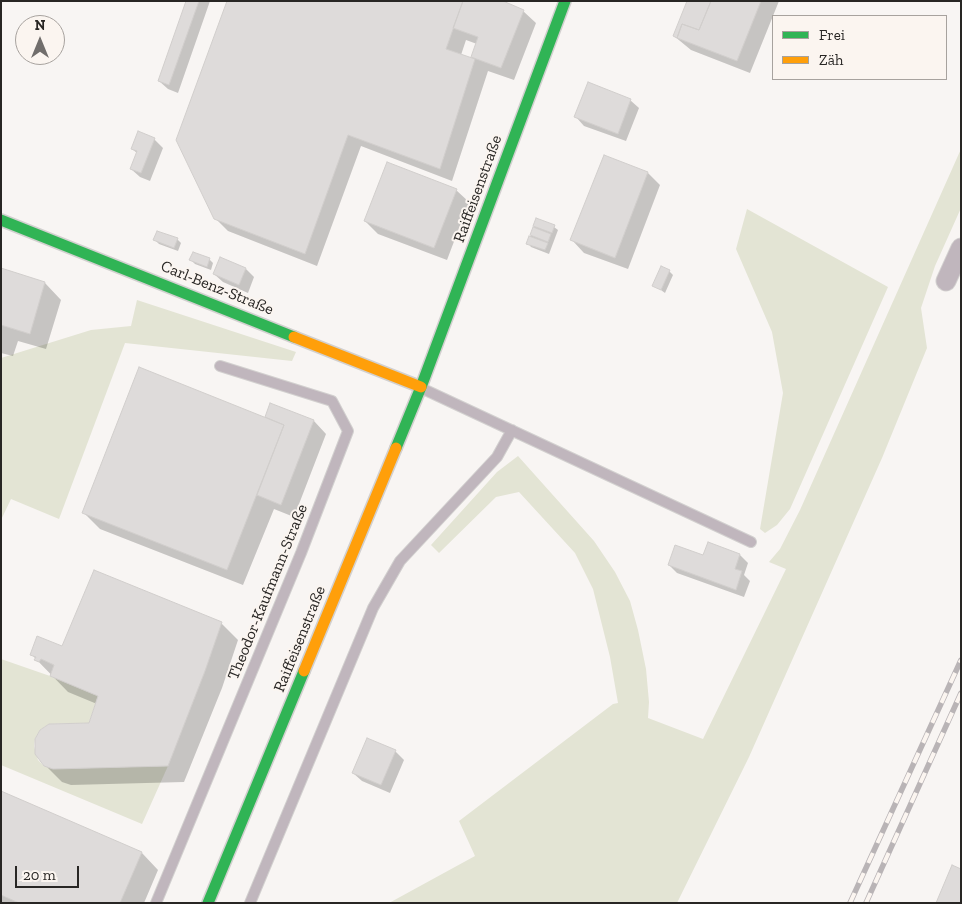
<!DOCTYPE html>
<html>
<head>
<meta charset="utf-8">
<style>
  body { margin:0 }
  #map { position:relative; width:962px; height:904px; overflow:hidden; background:#f8f5f3; font-family:"Zilla Slab",serif }
  canvas { display:block }
  .frame { position:absolute; inset:0; border:2px solid #282624; pointer-events:none }
  .legend { position:absolute; left:772px; top:15px; width:175px; height:65px; box-sizing:border-box; background:#fbf5f0; border:1px solid #a7a29e; margin:0; padding:6px 9px; list-style:none; font-size:15px; color:#282624 }
  .legend li { display:flex; align-items:center; gap:10px; height:25px }
  .legend b { width:25px; border:1px solid #a7a29e }
  .north { position:absolute; left:15px; top:15px; width:50px; height:50px; box-sizing:border-box; background:#fbf5f0; border:1px solid #a7a29e; border-radius:50%; rotate:0deg; font-size:14px; font-weight:700; line-height:20px; text-align:center; color:#282624 }
  .north::after { content:''; display:block; margin:auto; width:18px; height:22px; background:#716e6c; clip-path:polygon(50% 0,100% 100%,50% 72%,0 100%) }
  .scale { position:absolute; left:15px; top:866px; width:64px; height:22px; box-sizing:border-box; border:2px solid #282624; border-top:0; padding-left:6px; font-size:15px; line-height:18px; white-space:nowrap; color:#282624; -webkit-text-stroke:4px #fbf5f0; paint-order:stroke }
</style>
</head>
<body>
<div id="map">
<canvas width="962" height="904"></canvas>
<div class="frame"></div>
<ul class="legend">
<li><b style="height:6px;background:#30b455"></b>Frei</li>
<li><b style="height:6px;background:#ff9f0a"></b>Zäh</li>
</ul>
<div class="north">N</div>
<div class="scale">20 m</div>
</div>
<script>
const c = document.querySelector('canvas').getContext('2d');
c.lineJoin = 'round';
function fillPath(path, color) { c.fillStyle = color; c.fill(path, 'evenodd'); }
const toPath = rows => new Path2D(rows.map(r => 'M' + r).join(''));
function trace(path, color, width, dash) { c.strokeStyle = color; c.lineWidth = width; c.lineCap = dash ? 'butt' : 'round'; c.setLineDash(dash || []); c.stroke(path); }
function label(font, color, halo, rows, align = 'center') {
  c.font = font + ' "Zilla Slab",serif'; c.lineWidth = 4; c.setLineDash([]); c.textBaseline = 'middle'; c.strokeStyle = halo; c.fillStyle = color; for (const [text, x, y, turn = 0] of rows) {
    c.save(); c.translate(x, y); c.rotate((+turn || 0) * Math.PI / 180); c.textAlign = isNaN(turn) ? turn : align; if (halo) c.strokeText(text, 0, 0); c.fillText(text, 0, 0); c.restore();
  }
}
fillPath(toPath([
  [961,149,961,208,935,266,921,308,927,348,882,458,749,757,677,903,389,903,475,856,459,821,613,704,618,703,610,657,593,589,575,553,519,492,496,497,439,553,431,545,497,472,518,456,594,541,615,572,630,601,638,630,646,669,649,702,648,718,703,739,786,569,769,562,780,549,800,510],
  [747,209,888,287,790,509,777,525,765,533,760,529,783,393,772,332,736,249],
  [137,300,296,352,292,361,125,343,59,519,11,499,1,520,1,358,91,330,131,326],
  [1,659,50,676,98,696,89,723,49,724,40,730,35,739,34,746,38,760,44,766,53,769,168,766,142,824,1,765]
]), '#e3e4d4');
fillPath(toPath([
  [188,1,210,1,178,93,168,89,159,81],
  [228,1,523,11,536,23,514,80,488,71,452,181,361,146,317,266,228,231,215,218],
  [466,40,477,44,472,59,461,55],
  [688,1,779,1,750,73,691,50,674,36],
  [630,100,639,108,626,141,584,126,576,117],
  [154,139,163,148,150,181,140,177,131,169,137,153,132,149],
  [648,173,660,185,628,269,584,253,572,240],
  [456,190,469,202,447,260,378,234,365,221],
  [537,220,554,227,558,230,549,254,531,247,528,243],
  [177,239,181,243,178,251,159,244,155,240],
  [209,259,213,263,211,270,195,264,191,260],
  [246,269,254,277,248,293,223,282,214,274],
  [1,270,45,283,61,300,46,349,18,341,13,356,1,353],
  [669,271,673,275,665,293,654,285],
  [271,405,314,421,326,434,294,517,274,509,243,585,100,529,83,512,270,420,266,417],
  [740,555,748,563,744,575,750,581,744,597,677,573,669,565,704,556],
  [221,623,238,640,222,688,184,782,71,785,62,782,39,759,35,746,36,740,90,724,97,704,68,692,32,655,63,648],
  [367,740,396,752,404,760,390,793,362,781,353,773],
  [1,792,142,853,158,870,144,903,1,903]
]), '#0003');
const building = toPath([
  [186,1,199,1,169,85,158,81,186,1],
  [227,1,463,1,446,49,475,59,440,169,348,135,305,254,214,219,176,140,227,1],
  [463,1,503,1,524,10,501,68,471,57,478,37,453,28,463,1],
  [687,1,711,1,699,30,682,24,677,38,673,36,687,1],
  [711,1,761,1,737,61,677,38,682,24,699,30,711,1],
  [588,82,631,99,618,134,574,117,588,82],
  [138,131,155,138,141,173,130,169,137,151,131,149,138,131],
  [604,155,648,172,615,258,570,240,604,155],
  [387,162,457,189,434,248,364,221,387,162],
  [536,218,555,225,552,233,533,226,536,218],
  [533,227,551,234,548,242,530,235,533,227],
  [157,231,178,238,174,248,153,240,157,231],
  [529,236,548,243,545,250,526,244,529,236],
  [193,252,210,258,207,267,189,260,193,252],
  [220,257,246,268,239,285,213,274,220,257],
  [661,266,670,270,661,290,652,286,661,266],
  [1,268,45,282,30,334,1,325,1,268],
  [139,367,284,425,227,570,82,513,139,367],
  [270,403,314,420,281,505,257,495,284,425,265,417,270,403],
  [708,542,740,554,735,569,742,571,736,590,668,565,675,545,703,555,708,542],
  [94,570,222,622,205,671,168,766,53,769,44,766,35,754,35,739,40,730,49,724,89,723,98,696,50,676,54,665,41,659,39,662,34,660,36,657,30,655,37,636,62,646,94,570],
  [367,738,396,750,381,785,352,773,367,738],
  [1,791,142,852,120,903,19,903,1,895,1,791],
  [952,865,961,869,961,903,936,903,952,865]
]);
fillPath(building, '#dedbda');
trace(building, '#d1cecc', 1);
const lane = toPath([
  [421,388,751,542],
  [156,903,301,553,348,431,332,401,220,366],
  [250,903,373,608,400,561,497,457,512,430]
]);
const street = toPath([
  [946,281,961,248]
]);
const fast = toPath([
  [1,220,294,337],
  [396,448,421,387,565,1],
  [208,903,304,671]
]);
const slow = toPath([
  [294,337,421,387],
  [304,671,396,448]
]);
trace(lane, '#d2d0cf', 12);
trace(street, '#d2d0cf', 21);
trace(fast, '#d2d0cf', 14);
trace(slow, '#d2d0cf', 14);
trace(lane, '#c0b6bd', 10);
trace(street, '#c0b6bd', 19);
trace(fast, '#30b455', 11);
trace(slow, '#ff9f0a', 11);
const rail = toPath([
  [850,903,961,660],
  [866,903,961,693]
]);
trace(rail, '#b9b4b6', 5.5);
trace(rail, '#fbf5f0', 4, [11]);
label('16px', '#282624', '#fbf5f0', [
  ["Raiffeisenstraße",478,189,-70],
  ["Carl-Benz-Straße",217,288,22],
  ["Theodor-Kaufmann-Straße",268,592,-68],
  ["Raiffeisenstraße",300,639,-68]
]);
</script>
</body>
</html>
